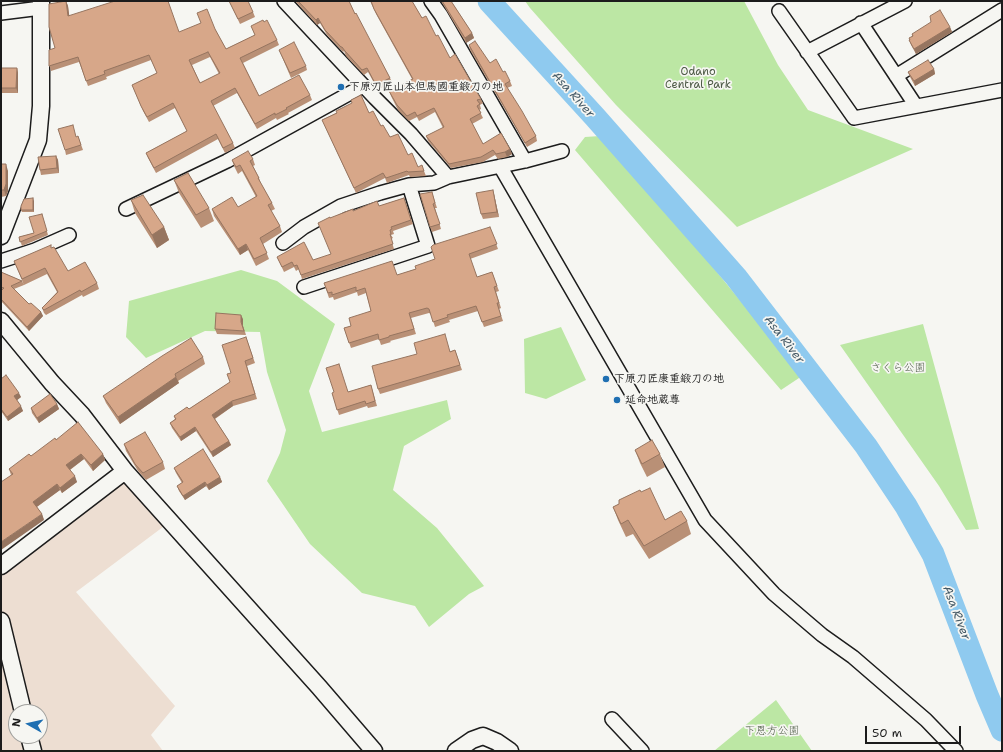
<!DOCTYPE html>
<html>
<head>
<meta charset="utf-8">
<style>
  body { margin:0 }
  #map { position:relative; width:1003px; height:752px; overflow:hidden; background:#f6f6f2; font-family:"Shantell Sans",sans-serif }
  canvas { display:block }
  .frame { position:absolute; inset:0; border:2px solid #1c1c1c; pointer-events:none }
  .north { position:absolute; left:8px; top:704px; width:40px; height:40px; box-sizing:border-box; background:#f6f6f2; border:1px solid #9f9f9c; border-radius:50%; rotate:278deg; font-size:11px; font-weight:700; line-height:16px; text-align:center; color:#1c1c1c }
  .north::after { content:''; display:block; margin:auto; width:14px; height:18px; background:#1f6fb2; clip-path:polygon(50% 0,100% 100%,50% 72%,0 100%) }
  .scale { position:absolute; left:865px; top:726px; width:96px; height:18px; box-sizing:border-box; border:2px solid #1c1c1c; border-top:0; padding-left:5px; font-size:12px; line-height:14px; white-space:nowrap; color:#1c1c1c; -webkit-text-stroke:3px #f6f6f2; paint-order:stroke }
</style>
</head>
<body>
<div id="map">
<canvas width="1003" height="752"></canvas>
<div class="frame"></div>
<div class="north">N</div>
<div class="scale">50 m</div>
</div>
<script>
const c = document.querySelector('canvas').getContext('2d');
c.lineJoin = 'round';
function fillPath(path, color) { c.fillStyle = color; c.fill(path, 'evenodd'); }
const toPath = rows => new Path2D(rows.map(r => 'M' + r).join(''));
function trace(path, color, width, dash) { c.strokeStyle = color; c.lineWidth = width; c.lineCap = dash ? 'butt' : 'round'; c.setLineDash(dash || []); c.stroke(path); }
function label(font, color, halo, rows, align = 'center') {
  c.font = font + ' "Shantell Sans","Klee One",sans-serif'; c.lineWidth = 3.5; c.setLineDash([]); c.textBaseline = 'middle'; c.strokeStyle = halo; c.fillStyle = color; for (const [text, x, y, turn = 0] of rows) {
    c.save(); c.translate(x, y); c.rotate((+turn || 0) * Math.PI / 180); c.textAlign = isNaN(turn) ? turn : align; if (halo) c.strokeText(text, 0, 0); c.fillText(text, 0, 0); c.restore();
  }
}
fillPath(toPath([
  [125,471,171,521,76,592,175,706,151,735,163,751,1,751,1,566],
  [16,712,40,712,40,736,16,736]
]), '#edded2');
fillPath(toPath([
  [525,1,744,1,778,65,808,110,913,149,737,227,616,105,530,8],
  [600,136,707,260,802,376,781,390,575,150,585,137],
  [241,270,277,281,335,324,309,391,322,432,447,400,451,419,404,446,393,490,437,528,484,586,469,594,429,627,415,606,362,593,310,544,267,481,280,453,286,430,267,372,260,332,205,331,146,358,126,337,129,301],
  [923,324,979,529,966,530,939,486,840,345],
  [561,327,586,380,546,399,525,393,524,339],
  [776,700,812,751,714,751]
]), '#bce7a4');
trace(toPath([
  [489,1,595,117,736,277,866,446,906,506,933,554,987,695,1002,730]
]), '#8fcaef', 23);
const minor = toPath([
  [284,1,375,98,411,134,448,177],
  [431,1,441,15,525,161],
  [779,11,854,118,1002,90],
  [1,13,41,8],
  [861,23,916,106],
  [807,52,905,1],
  [896,76,1002,10],
  [500,166,705,520,774,594,822,635,853,657,926,720,956,751],
  [126,209,227,161,363,86],
  [283,243,304,227,341,206,380,193,409,185,434,183,448,177,525,161,562,151],
  [1,261,35,250,69,235],
  [304,287,428,246,409,185],
  [612,719,642,751]
]);
const tertiary = toPath([
  [1,236,38,140,41,106,41,1],
  [1,321,52,383,82,415,125,471,319,687,374,751],
  [1,566,125,471],
  [1,621,23,712],
  [29,736,33,751],
  [456,751,472,740,483,736,497,742,510,751]
]);
trace(minor, '#1c1c1c', 16);
trace(tertiary, '#1c1c1c', 19);
trace(minor, '#f6f6f2', 13);
trace(tertiary, '#f6f6f2', 16);
fillPath(toPath([
  [66,1,68,6,69,16,179,32,215,29,226,49,255,35,251,26,277,40,279,45,243,63,259,96,310,95,312,100,288,113,289,114,277,120,276,118,257,129,237,93,213,106,233,143,235,148,225,153,218,139,156,173,148,158,146,153,187,131,175,108,149,122,143,111,132,85,157,73,151,60,106,77,107,79,88,86,79,62,51,71,49,64,55,48],
  [210,57,219,74,200,83,192,65],
  [229,1,253,12,255,17,240,24],
  [295,1,349,1,355,14,390,78,392,82,378,90,368,72,364,75,346,56,344,51,343,52,327,35,320,23,317,25],
  [370,1,412,1,422,18,436,36,450,58,481,99,483,103,480,105,481,109,479,110,483,118,472,124,483,144,510,149,512,154,507,157,498,159,495,155,483,162,451,168,428,141,426,136,443,128,435,112,419,121,417,117,409,121,398,110,391,96,389,91,412,79,376,14],
  [441,1,451,1,472,33,474,38,466,43],
  [950,27,952,32,916,54,911,45,909,40,912,36,912,34],
  [469,45,490,63,503,72,510,81,512,86,507,88,536,136,537,141,527,147,470,50],
  [279,50,306,66,307,70,291,78],
  [1,68,17,68,18,73,18,93,1,93],
  [934,69,935,74,915,86,910,77,908,72],
  [336,113,369,113,381,126,390,137,408,155,418,167,424,171,426,176,410,177,409,175,387,183,385,178,356,193,322,120],
  [78,136,83,150,66,155,65,150,77,137],
  [56,156,58,160,59,173,41,175,40,170],
  [253,159,255,165,253,166,259,178,261,184,272,203,275,209,271,211,280,226,282,232,263,244,269,259,256,266,248,250,240,255,214,216,212,209,238,207,256,197,242,171,238,174,234,166,232,160],
  [1,164,8,171,8,191,6,196,1,197],
  [174,180,209,208,214,221,201,228,179,193],
  [493,190,494,194,499,217,483,219,481,214],
  [432,192,437,208,435,208,441,229,432,232,430,227],
  [404,198,413,224,393,231,394,234,391,235,393,238,391,239,394,249,302,279,299,269,296,271,294,267,284,272,277,257,313,260,331,255,353,211,379,206],
  [131,200,164,227,169,240,157,248,135,213],
  [34,201,34,212,22,212,21,210],
  [42,214,48,235,22,246,19,237,34,233],
  [490,227,498,249,470,259,477,277,492,272,499,291,496,292,501,308,499,309,503,321,484,327,478,311,449,320,450,322,435,327,431,314,429,313,411,318,416,334,390,341,391,342,381,345,379,339,351,348,344,328,351,326,371,311,366,293,358,296,357,292,334,300,333,297,329,298,324,283,397,275,416,269,435,259],
  [52,248,68,271,97,283,99,289,83,297,82,295,46,315,44,313,42,308,57,292,47,274,24,285,14,261],
  [1,272,22,281,24,285,14,289,29,304,41,312,43,316,29,331,1,301],
  [243,319,243,326,246,335,217,334,215,329],
  [246,337,255,363,247,366,257,399,233,406,215,419,229,441,231,445,213,457,196,431,181,441,172,428,170,423,175,419,174,416,189,409,230,382,231,373],
  [455,350,462,370,380,394,378,389,451,351],
  [203,357,205,364,178,381,179,383,120,424,106,403,103,396],
  [1,379,21,397,17,400,23,411,8,421,1,411],
  [371,385,377,406,368,408,367,406,339,415,332,393,348,392],
  [57,404,59,409,39,423,32,413,31,408],
  [56,440,103,454,105,460,93,471,84,459,70,470,77,482,62,493,60,490,37,507,42,514,44,520,11,475,9,469,31,456],
  [124,444,163,462,165,469,146,480,138,471,126,451],
  [635,450,660,454,665,467,647,477,640,463],
  [174,468,220,477,222,482,209,490,206,486,185,500,179,491,177,486,182,483,176,473],
  [641,492,665,520,687,521,691,534,649,559,633,534,626,537,618,520,613,507]
]), '#b99076');
fillPath(toPath([
  [66,1,68,6,70,21,68,16],
  [318,18,320,23,317,25,316,20],
  [950,27,952,32,916,54,914,49],
  [472,33,474,38,466,43,465,38],
  [17,68,18,73,18,93,16,88],
  [934,69,935,74,915,86,914,81],
  [510,149,512,154,507,157,505,152],
  [56,156,58,160,59,173,57,168],
  [6,164,8,171,8,191,6,196,4,190],
  [493,190,494,194,499,217,497,212],
  [33,198,34,201,34,212,33,210],
  [164,227,169,240,157,248,152,235],
  [246,244,248,250,240,255,238,249],
  [41,312,43,316,29,331,27,327],
  [241,315,243,319,243,326,246,335,241,322],
  [176,377,179,383,120,424,118,417],
  [19,393,21,397,16,401,14,396],
  [232,401,233,406,214,419,212,415],
  [57,404,59,409,39,423,37,418],
  [21,406,23,411,8,421,7,417],
  [195,427,196,431,181,441,180,437],
  [229,441,231,445,213,457,211,452],
  [81,454,84,459,68,471,66,465],
  [103,454,105,460,93,471,91,465],
  [75,476,77,482,62,493,60,488],
  [220,477,222,482,209,490,207,485],
  [205,482,206,486,185,500,183,496],
  [57,484,60,490,35,508,33,502],
  [42,514,44,520,1,550,1,542]
]), '#967560');
const building = toPath([
  [66,1,68,16,115,1,168,1,179,32,201,23,197,13,207,9,215,29,226,49,255,35,251,26,263,20,264,22,267,20,277,40,240,58,259,96,299,75,310,95,286,108,287,109,275,115,275,113,255,124,235,88,211,101,233,143,223,148,216,134,154,168,146,153,187,131,173,103,147,117,141,106,132,85,157,73,149,55,104,71,105,74,86,81,78,57,49,66,49,50,55,48,49,27,49,4,66,1],
  [208,52,220,73,200,83,189,60,208,52],
  [229,1,248,1,253,12,238,19,229,1],
  [298,1,349,1,355,14,356,13,390,78,376,85,367,68,362,70,345,51,342,47,341,47,325,30,318,18,316,20,298,1],
  [371,1,412,1,422,18,426,16,436,36,438,35,450,58,455,54,481,99,477,100,480,104,477,106,481,113,470,119,483,144,501,133,510,149,505,152,496,154,493,150,481,157,449,164,426,136,444,127,434,108,417,116,415,112,407,116,397,105,389,91,413,79,374,9,371,1],
  [442,1,451,1,472,33,465,38,442,1],
  [940,10,950,27,914,49,909,40,910,40,909,38,913,36,912,34,931,22,930,16,940,10],
  [475,41,490,63,496,59,503,72,505,71,510,81,505,84,522,111,536,136,525,143,469,45,475,41],
  [294,42,306,66,290,73,279,50,294,42],
  [928,60,934,69,914,81,908,72,928,60],
  [1,68,17,68,16,88,1,88,1,68],
  [361,95,369,113,373,111,381,126,383,125,390,137,398,134,408,155,412,153,418,167,422,165,424,171,408,172,407,171,386,178,383,173,354,188,322,120,337,113,336,111,352,103,351,100,361,95],
  [73,125,76,137,78,136,81,145,65,150,58,129,73,125],
  [248,151,253,159,250,161,259,178,258,178,272,203,268,205,280,226,260,238,267,253,254,259,246,244,238,249,212,209,232,197,238,207,257,196,240,165,236,167,232,160,248,151],
  [56,156,57,168,40,170,38,157,56,156],
  [1,164,6,164,6,184,4,190,1,190,1,164],
  [188,173,209,208,196,215,174,180,188,173],
  [493,190,497,212,481,214,476,193,493,190],
  [432,192,435,203,433,204,440,224,430,227,420,194,432,192],
  [143,195,164,227,152,235,131,200,143,195],
  [33,198,33,210,21,210,21,206,24,199,33,198],
  [404,198,411,220,391,227,392,229,390,230,391,234,390,234,393,244,301,275,297,265,294,266,292,262,282,267,277,257,304,242,313,260,331,254,318,223,330,217,330,218,353,209,353,211,377,201,379,206,404,198],
  [42,214,47,231,20,242,19,237,34,233,29,217,42,214],
  [490,227,497,244,469,254,477,277,492,272,497,286,494,287,499,303,497,303,501,316,482,322,476,306,447,315,448,317,433,322,429,309,427,308,409,313,414,329,389,336,389,337,379,340,378,334,349,343,344,328,351,326,349,318,371,311,365,288,356,291,356,287,332,295,332,292,328,293,324,283,392,261,397,275,416,269,415,266,435,259,431,247,433,245,490,227],
  [51,245,51,248,54,247,68,271,85,262,97,283,81,292,80,290,44,310,42,308,58,292,45,268,22,279,14,261,51,245],
  [1,272,22,281,11,286,29,304,31,303,41,312,27,327,1,299,1,291,4,288,1,287,1,272],
  [216,313,241,315,241,322,244,331,215,329,216,313],
  [445,334,450,352,455,350,460,365,378,389,372,366,417,354,414,343,445,334],
  [246,337,253,358,245,361,255,394,232,401,212,415,229,441,211,452,195,427,180,437,170,423,176,419,174,416,187,407,189,409,230,382,227,374,231,373,222,345,246,337],
  [191,338,203,357,175,374,176,377,118,417,103,396,162,356,191,338],
  [339,364,348,392,371,385,375,401,366,404,365,401,337,410,332,393,334,392,326,368,339,364],
  [6,375,19,393,14,396,21,406,7,417,1,409,1,379,6,375],
  [50,394,57,404,37,418,31,408,50,394],
  [78,422,103,454,91,465,81,454,66,465,75,476,60,488,57,484,33,502,42,514,1,542,1,482,13,474,9,469,29,454,31,456,55,438,56,440,78,422],
  [145,432,163,462,143,473,135,464,124,444,145,432],
  [652,440,660,454,642,464,635,450,652,440],
  [203,449,220,477,207,485,205,482,183,496,177,486,183,482,174,468,203,449],
  [650,488,665,520,681,511,687,521,644,546,628,520,621,524,613,507,619,504,619,500,640,490,641,492,650,488]
]);
fillPath(building, '#d7a789');
trace(building, '#967560', 1);
for (const [x, y, r, color] of [
  [341,87,4,"#1f6fb2"],
  [606,379,4,"#1f6fb2"],
  [617,400,4,"#1f6fb2"]
]) { const dot = new Path2D(); dot.arc(x, y, r, 0, 2 * Math.PI); c.fillStyle = color; c.fill(dot); trace(dot, '#f6f6f2', 1.5); }
label('11px', '#4c5945', '#f6f6f2', [
  ["Odano",698,72],
  ["Central Park",698,85],
  ["さくら公園",898,368],
  ["下恩方公園",772,731]
]);
label('bold 11px', '#1c1c1c', '#f6f6f2', [
  ["下原刀匠山本但馬國重鍛刀の地",349,87],
  ["下原刀匠康重鍛刀の地",614,379],
  ["延命地蔵尊",625,400]
], 'left');
label('italic 12px', '#445966', '#f6f6f2', [
  ["Asa River",573,95,48],
  ["Asa River",784,340,52],
  ["Asa River",956,613,69]
]);
</script>
</body>
</html>
